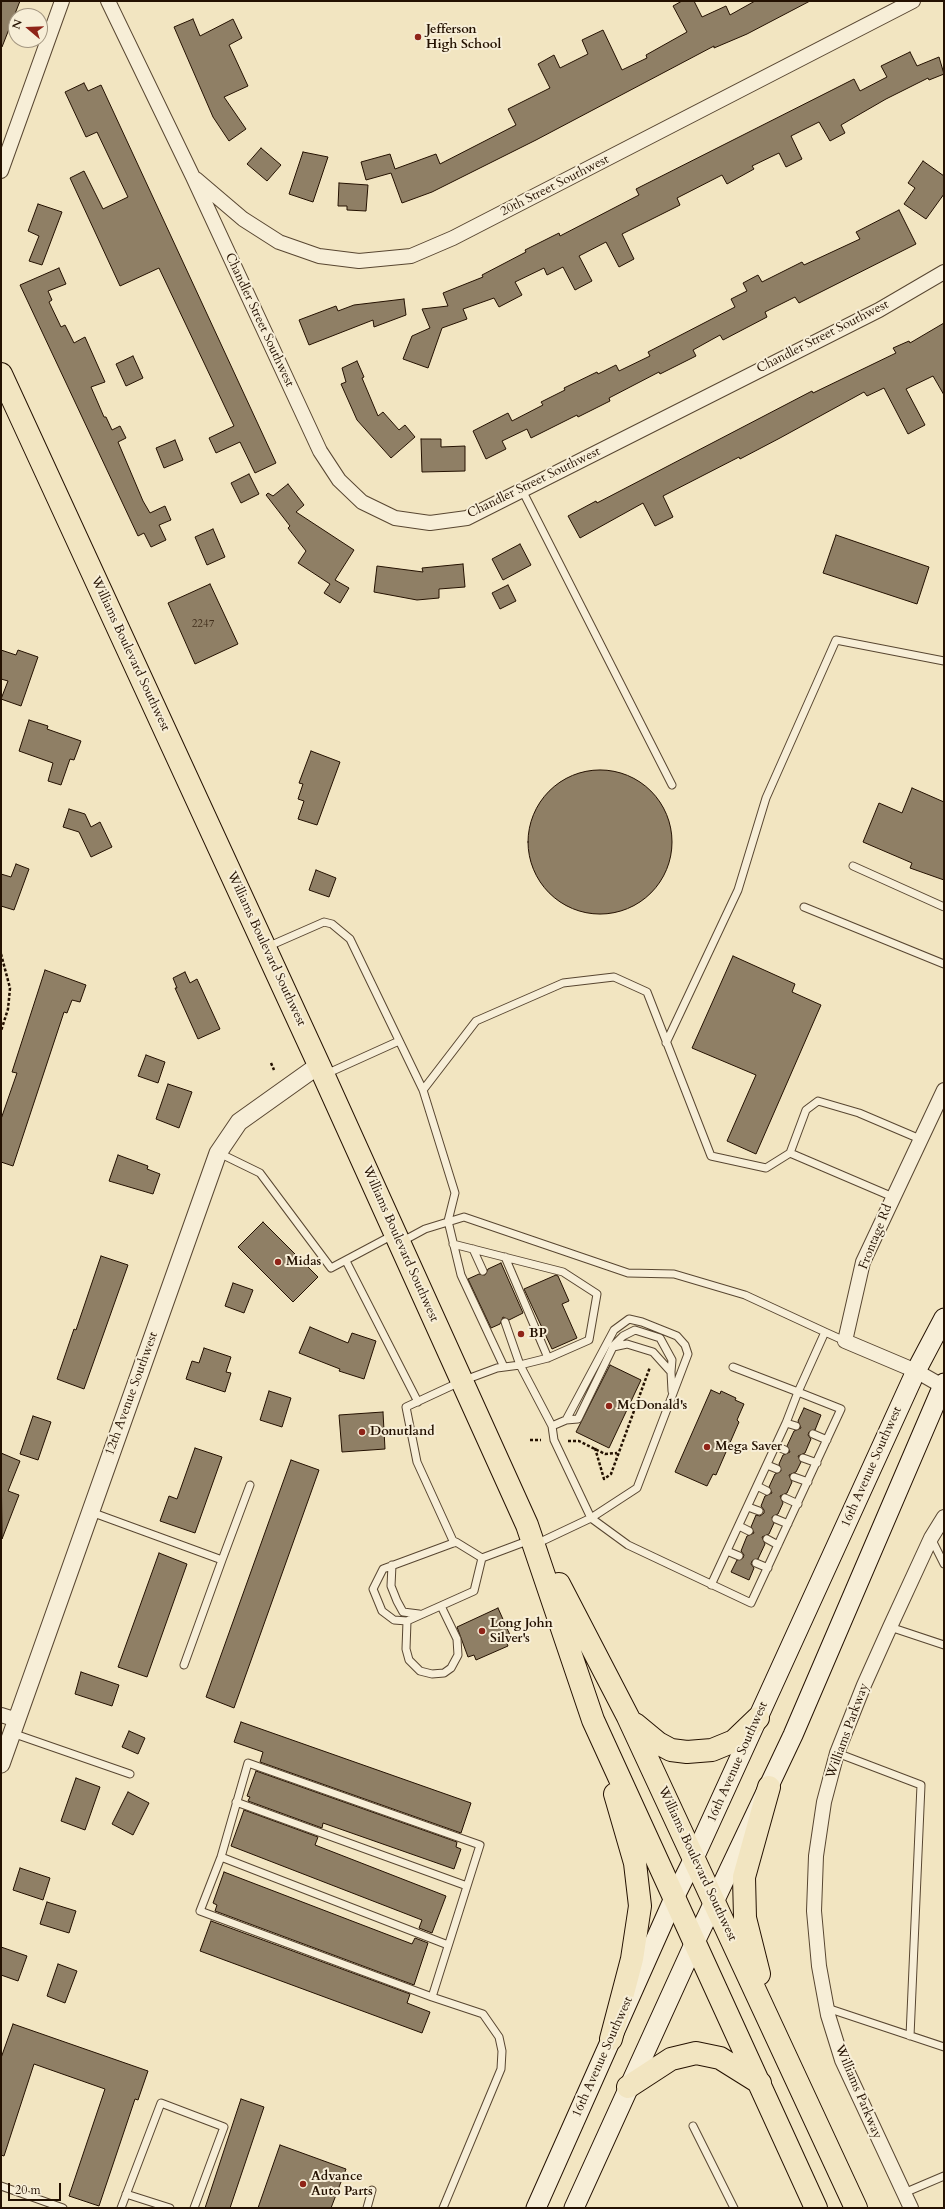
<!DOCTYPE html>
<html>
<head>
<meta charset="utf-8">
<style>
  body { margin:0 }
  #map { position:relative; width:945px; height:2209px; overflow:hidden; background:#f2e5c1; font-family:Cardo,serif }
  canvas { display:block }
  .frame { position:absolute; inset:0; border:2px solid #241101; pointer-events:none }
  .north { position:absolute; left:8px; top:8px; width:40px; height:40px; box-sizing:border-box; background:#f7eed7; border:1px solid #a39681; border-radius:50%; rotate:289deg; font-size:11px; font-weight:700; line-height:16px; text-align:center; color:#241101 }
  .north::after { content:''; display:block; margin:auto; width:14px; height:18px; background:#8f2418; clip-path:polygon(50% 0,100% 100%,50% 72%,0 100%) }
  .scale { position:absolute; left:8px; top:2183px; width:53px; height:18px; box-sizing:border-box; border:2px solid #241101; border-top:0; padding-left:5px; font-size:12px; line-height:14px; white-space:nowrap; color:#241101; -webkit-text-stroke:3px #f7eed7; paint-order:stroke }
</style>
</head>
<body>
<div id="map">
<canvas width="945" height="2209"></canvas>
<div class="frame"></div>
<div class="north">N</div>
<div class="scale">20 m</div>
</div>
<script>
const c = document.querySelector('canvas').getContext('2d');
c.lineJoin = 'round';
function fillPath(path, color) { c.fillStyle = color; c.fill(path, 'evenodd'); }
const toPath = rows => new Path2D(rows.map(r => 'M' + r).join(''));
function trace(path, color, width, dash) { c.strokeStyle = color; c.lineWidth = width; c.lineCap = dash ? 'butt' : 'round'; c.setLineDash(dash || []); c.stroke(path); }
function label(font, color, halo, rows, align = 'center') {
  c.font = font + ' Cardo,serif'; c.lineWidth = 4; c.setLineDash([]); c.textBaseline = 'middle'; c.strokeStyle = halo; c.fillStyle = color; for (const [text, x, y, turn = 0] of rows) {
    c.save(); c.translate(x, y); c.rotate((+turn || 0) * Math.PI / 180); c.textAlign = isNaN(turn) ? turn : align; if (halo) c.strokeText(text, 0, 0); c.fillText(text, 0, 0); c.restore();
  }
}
const building = toPath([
  [1,1,20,1,2,47,1,47,1,1],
  [682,1,694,1,702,17,726,6,730,15,755,1,810,1,747,34,714,48,714,46,536,140,432,192,402,203,391,173,366,180,361,162,390,154,395,169,436,154,440,164,516,125,508,109,550,88,538,64,554,55,560,68,588,54,582,40,603,30,622,70,647,58,646,55,687,32,673,6,682,1],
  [193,19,200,36,233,19,242,38,229,45,248,86,224,97,246,129,229,141,213,117,174,27,193,19],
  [910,52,917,66,939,57,944,74,929,80,928,78,886,99,841,125,845,133,830,141,819,122,791,136,802,159,786,167,779,153,752,166,754,169,727,184,722,175,677,198,680,205,622,234,634,259,619,267,606,242,579,256,592,281,575,290,563,267,547,275,544,268,515,282,522,295,499,307,494,298,463,309,467,319,442,328,428,368,403,359,412,336,430,328,422,309,448,306,443,293,483,277,482,275,526,252,525,250,559,233,560,236,639,195,636,189,854,79,860,91,887,77,881,66,910,52],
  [84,83,88,91,101,85,276,463,255,473,240,442,216,453,209,438,234,426,159,268,120,286,70,178,84,171,103,209,128,197,97,132,86,137,65,92,84,83],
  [261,148,281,165,267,181,247,164,261,148],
  [303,152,328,157,313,202,289,194,303,152],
  [923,161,944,176,944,194,926,219,904,204,915,188,908,183,923,161],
  [339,183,368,185,366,211,347,210,347,206,338,206,339,183],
  [38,204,62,212,42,265,29,261,39,236,28,231,38,204],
  [899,210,916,244,799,303,795,297,765,312,767,317,723,340,720,335,693,350,696,356,660,374,659,372,609,398,610,401,578,417,577,415,531,438,527,429,502,441,506,449,486,459,473,431,508,413,512,421,543,405,541,402,565,390,564,388,597,372,598,374,616,365,619,371,650,356,648,352,735,307,731,299,747,291,743,283,758,275,762,282,802,262,804,265,860,239,856,232,899,210],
  [59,268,66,284,48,291,52,300,49,302,61,327,65,325,74,343,85,337,105,382,91,387,104,417,106,417,112,430,120,426,126,438,118,442,143,501,150,513,165,506,171,520,159,525,166,540,151,547,144,533,138,536,20,285,59,268],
  [404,299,406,315,374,327,373,320,309,345,299,320,336,306,338,311,354,305,404,299],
  [944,323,944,395,933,376,906,389,925,425,908,434,884,388,867,396,864,392,780,438,740,459,739,457,663,496,673,517,655,526,643,503,580,538,568,516,596,501,597,503,812,391,813,393,896,353,893,348,909,341,910,343,944,323],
  [133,356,143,378,126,386,116,364,133,356],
  [357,361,364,377,362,378,378,416,383,412,399,430,405,425,415,437,391,458,357,420,341,384,346,382,342,368,357,361],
  [421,439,441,439,441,447,465,446,465,471,422,472,421,439],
  [175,440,183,460,164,468,156,448,175,440],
  [249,474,259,494,241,503,231,483,249,474],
  [288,484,304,505,296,512,354,550,335,580,349,588,340,603,324,593,330,584,298,563,306,551,288,528,290,526,266,495,268,493,273,496,288,484],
  [213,529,225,557,207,565,195,537,213,529],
  [836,535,929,567,917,604,823,573,836,535],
  [520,544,531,565,503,580,492,559,520,544],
  [463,564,465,587,439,589,439,598,417,600,374,592,377,566,423,572,422,568,463,564],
  [210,584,238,644,195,664,168,603,210,584],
  [508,585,516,601,500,609,492,593,508,585],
  [1,650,16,655,18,650,38,657,21,706,1,699,8,681,1,679,1,650],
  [29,720,48,726,47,729,81,741,74,760,70,759,61,785,48,781,53,763,19,751,29,720],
  [311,751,340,762,317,825,298,819,304,801,298,799,303,784,299,783,311,751],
  '528 842a72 72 0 1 1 144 0a72 72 0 1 1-144 0Z',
  [912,788,944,802,944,880,910,868,912,863,863,842,879,803,902,813,912,788],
  [69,809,85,814,91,827,100,822,112,847,91,857,79,832,63,827,69,809],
  [16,864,29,869,14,910,1,906,1,874,11,877,16,864],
  [316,870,336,878,329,897,309,890,316,870],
  [733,956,795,984,792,992,821,1005,756,1154,727,1141,756,1075,692,1048,733,956],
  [45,970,86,985,80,1002,72,1000,67,1013,64,1012,13,1166,1,1162,1,1119,17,1073,12,1072,45,970],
  [185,972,190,983,197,979,220,1029,198,1039,175,988,177,988,173,978,185,972],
  [146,1055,165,1062,158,1083,138,1076,146,1055],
  [168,1084,192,1092,179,1128,156,1119,168,1084],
  [118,1155,148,1166,147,1169,160,1174,153,1194,109,1181,118,1155],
  [263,1222,318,1277,293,1302,238,1247,263,1222],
  [101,1256,128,1265,84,1389,57,1379,74,1329,76,1330,101,1256],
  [501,1263,523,1313,509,1320,503,1317,500,1324,491,1328,468,1279,479,1274,485,1275,488,1269,501,1263],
  [556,1275,558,1276,569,1301,562,1304,577,1338,552,1349,524,1289,556,1275],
  [233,1283,253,1290,244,1313,225,1306,233,1283],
  [310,1327,348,1343,352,1333,376,1341,364,1379,339,1371,340,1369,299,1353,310,1327],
  [204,1348,231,1357,226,1372,231,1373,225,1392,186,1379,192,1361,199,1363,204,1348],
  [610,1365,641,1380,609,1448,576,1432,610,1365],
  [711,1390,720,1394,721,1391,736,1398,735,1400,744,1404,737,1420,739,1422,716,1475,713,1474,707,1486,675,1472,711,1390],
  [269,1391,291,1398,282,1427,260,1420,269,1391],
  [804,1408,821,1415,815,1430,809,1432,808,1435,811,1439,805,1453,798,1456,801,1462,796,1472,789,1475,792,1482,787,1493,780,1496,783,1503,778,1514,772,1517,774,1523,769,1534,762,1537,765,1544,758,1559,752,1561,751,1564,754,1568,749,1580,731,1572,737,1560,743,1558,744,1555,741,1551,747,1536,754,1533,751,1527,756,1515,760,1516,764,1513,764,1510,761,1506,765,1496,772,1493,769,1487,775,1474,781,1471,779,1464,783,1455,790,1452,787,1446,794,1431,801,1428,798,1421,804,1408],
  [383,1412,385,1449,342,1452,339,1415,383,1412],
  [33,1416,51,1422,38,1460,20,1454,33,1416],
  [195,1448,222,1457,195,1533,160,1521,169,1496,177,1499,195,1448],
  [1,1453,20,1461,8,1491,19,1495,2,1539,1,1453],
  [291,1460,319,1470,234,1708,206,1697,291,1460],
  [159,1553,187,1564,147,1677,118,1667,159,1553],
  [498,1608,510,1635,504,1637,508,1646,476,1660,474,1655,468,1657,457,1627,498,1608],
  [81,1672,119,1685,112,1706,75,1694,81,1672],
  [241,1722,471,1803,461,1833,260,1762,263,1752,234,1742,241,1722],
  [129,1731,145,1738,138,1754,122,1747,129,1731],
  [256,1771,457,1842,456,1847,461,1849,454,1869,323,1823,322,1828,248,1801,250,1797,247,1796,256,1771],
  [76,1778,100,1787,85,1830,61,1821,76,1778],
  [128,1792,149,1803,133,1835,112,1824,128,1792],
  [244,1810,318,1837,315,1845,446,1896,432,1933,419,1928,422,1920,231,1846,244,1810],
  [20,1868,50,1878,43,1900,13,1890,20,1868],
  [224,1872,412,1944,415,1938,428,1943,414,1985,215,1911,217,1905,213,1903,224,1872],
  [47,1902,76,1911,69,1933,40,1924,47,1902],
  [211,1921,410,1994,407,2003,430,2012,422,2033,200,1951,211,1921],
  [1,1947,27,1956,18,1981,1,1975,1,1947],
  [58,1964,77,1971,65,2003,47,1996,58,1964],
  [13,2024,148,2071,138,2100,135,2099,99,2206,69,2196,105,2089,34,2064,4,2156,1,2155,1,2058,13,2024],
  [241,2099,264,2107,230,2208,205,2208,241,2099],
  [280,2145,346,2169,331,2208,258,2208,280,2145]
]);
fillPath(building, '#8f7f65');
trace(building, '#241101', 1);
const service = toPath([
  [522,490,672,785],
  [853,866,944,907],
  [804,907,944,964],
  [267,947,324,922,332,924,350,939,423,1090,455,1193,448,1221,461,1275,504,1367],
  [666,1043,738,890,766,798,836,640,944,661],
  [326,1074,399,1041],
  [423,1090,476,1021,563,983,614,977,647,992,711,1156,766,1168,790,1153],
  [219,1153,260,1173,331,1268,393,1235],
  [893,1197,790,1153,806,1110,818,1101,859,1113,920,1139],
  [401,1242,425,1229,464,1217,628,1273,674,1274,745,1295,825,1332,798,1392,841,1409,751,1603,628,1545,591,1518,554,1440,552,1426,520,1365,497,1368,462,1381,406,1407,417,1462,454,1543],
  [453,1244,563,1272,597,1294,589,1340,548,1358,520,1365,505,1322],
  [473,1249,483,1271],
  [505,1257,548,1358],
  [346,1261,418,1402],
  [825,1332,845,1341],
  [613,1346,623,1336,635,1330,660,1338,672,1360,671,1372],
  [566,1420,578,1419,613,1347,627,1344,653,1352,671,1372,672,1391],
  [786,1423,796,1426],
  [813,1434,827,1440],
  [776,1446,785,1450],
  [803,1458,817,1463],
  [767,1465,777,1469],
  [794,1477,808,1482],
  [757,1486,767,1491],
  [785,1498,798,1504],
  [748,1507,759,1511],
  [91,1512,222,1560,184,1665],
  [776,1519,788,1524],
  [739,1526,749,1531],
  [931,1538,944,1564],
  [767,1539,778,1545],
  [456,1542,482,1558,474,1591,407,1621,394,1620,382,1611,373,1589,383,1569,456,1542],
  [536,1544,591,1518,637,1488,688,1354,685,1345,677,1336,642,1322,629,1319,614,1330,566,1420,552,1426],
  [727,1551,739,1556],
  [482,1558,530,1540],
  [222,1560,250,1485],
  [756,1563,768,1568],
  [392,1565,391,1586,397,1601,403,1612,419,1614],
  [711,1585,786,1423,798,1392,733,1367],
  [407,1621,406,1649,409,1660,420,1671,432,1674,444,1673,451,1668,458,1655,457,1639,441,1606],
  [890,1627,944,1645],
  [12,1733,130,1774],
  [837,1753,921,1785,910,2036],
  [236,1802,467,1886],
  [221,1857,448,1945],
  [432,1997,480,1845,248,1763,221,1857,200,1911,432,1997,483,2014,499,2037,502,2051,501,2069,443,2208],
  [827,2008,944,2047],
  [693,2126,734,2208],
  [1,2186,63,2208],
  [904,2193,944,2176],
  [126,2194,170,2208],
  [121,2208,161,2103,224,2127,194,2208],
  [367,2208,372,2190]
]);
const minor = toPath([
  [108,1,193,177,320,451,339,480,362,502,395,518,430,523,467,518,879,310,944,272],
  [1,171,62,1],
  [196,179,243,219,279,242,319,256,359,261,411,256,453,238,913,1],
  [944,1090,863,1262,845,1341,916,1371,944,1387],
  [1,1715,17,1720],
  [911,2208,842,2060,828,2015,819,1966,814,1911,816,1856,824,1802,837,1753,864,1685,890,1627,931,1538,944,1517]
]);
const tertiary = toPath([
  [1,1764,218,1153,239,1122,319,1065]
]);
const secondary = toPath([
  [536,2208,674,1898,694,1858,916,1371,944,1318],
  [574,2208,695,1942,793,1735,944,1383]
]);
const primary = toPath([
  [1,374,319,1065,527,1525,593,1720,816,2208],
  [559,1584,628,1717,856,2208],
  [635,1724,658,1743,671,1750,687,1752,712,1750,734,1741,758,1718],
  [759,1974,745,1918,744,1877,769,1787],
  [611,2039,632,1959,640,1906,635,1863,615,1794],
  [628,2087,671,2059,696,2053,720,2058,760,2083]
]);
trace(service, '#584631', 9);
trace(minor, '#584631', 16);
trace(tertiary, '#584631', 19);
trace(secondary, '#241101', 21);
trace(primary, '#241101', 24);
trace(toPath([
  [1,954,10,988,8,1009,1,1031],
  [271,1063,274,1070],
  [530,1440,541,1440],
  [568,1441,579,1441,605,1454,617,1453],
  [595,1448,604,1479,611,1474,650,1367]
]), '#241101', 2.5, [3, 2]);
trace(service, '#f7eed7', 7);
trace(minor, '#f7eed7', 14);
trace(tertiary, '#f7eed7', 17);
trace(secondary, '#f7eed7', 19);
trace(primary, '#f2e5c1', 22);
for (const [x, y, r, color] of [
  [418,37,4,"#8f2418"],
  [278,1262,4,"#8f2418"],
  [521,1334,4,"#8f2418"],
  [609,1406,4,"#8f2418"],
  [362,1432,4,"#8f2418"],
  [707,1447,4,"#8f2418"],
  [482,1631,4,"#8f2418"],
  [303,2184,4,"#8f2418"]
]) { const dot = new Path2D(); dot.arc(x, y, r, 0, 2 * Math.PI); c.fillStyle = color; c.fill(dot); trace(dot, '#f7eed7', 1.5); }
label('11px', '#3f2c1a', null, [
  ["2247",203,624]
]);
label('bold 13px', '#241101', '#f7eed7', [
  ["Jefferson",426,30],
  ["High School",426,45],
  ["Midas",286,1262],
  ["BP",529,1334],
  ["McDonald's",617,1406],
  ["Donutland",370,1432],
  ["Mega Saver",715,1447],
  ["Long John",490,1624],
  ["Silver's",490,1639],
  ["Advance",311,2177],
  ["Auto Parts",311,2192]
], 'left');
label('13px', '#241101', '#f7eed7', [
  ["20th Street Southwest",555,186,-27],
  ["Chandler Street Southwest",259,320,65],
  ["Chandler Street Southwest",823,337,-27],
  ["Chandler Street Southwest",534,483,-26],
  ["Williams Boulevard Southwest",130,654,65],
  ["Williams Boulevard Southwest",266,949,65],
  ["Frontage Rd",876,1237,-68],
  ["Williams Boulevard Southwest",400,1244,66],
  ["12th Avenue Southwest",132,1394,-70],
  ["16th Avenue Southwest",872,1467,-66],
  ["Williams Parkway",848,1731,-70],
  ["16th Avenue Southwest",738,1762,-66],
  ["Williams Boulevard Southwest",697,1864,65],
  ["16th Avenue Southwest",603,2057,-66],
  ["Williams Parkway",858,2092,67]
]);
</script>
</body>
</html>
